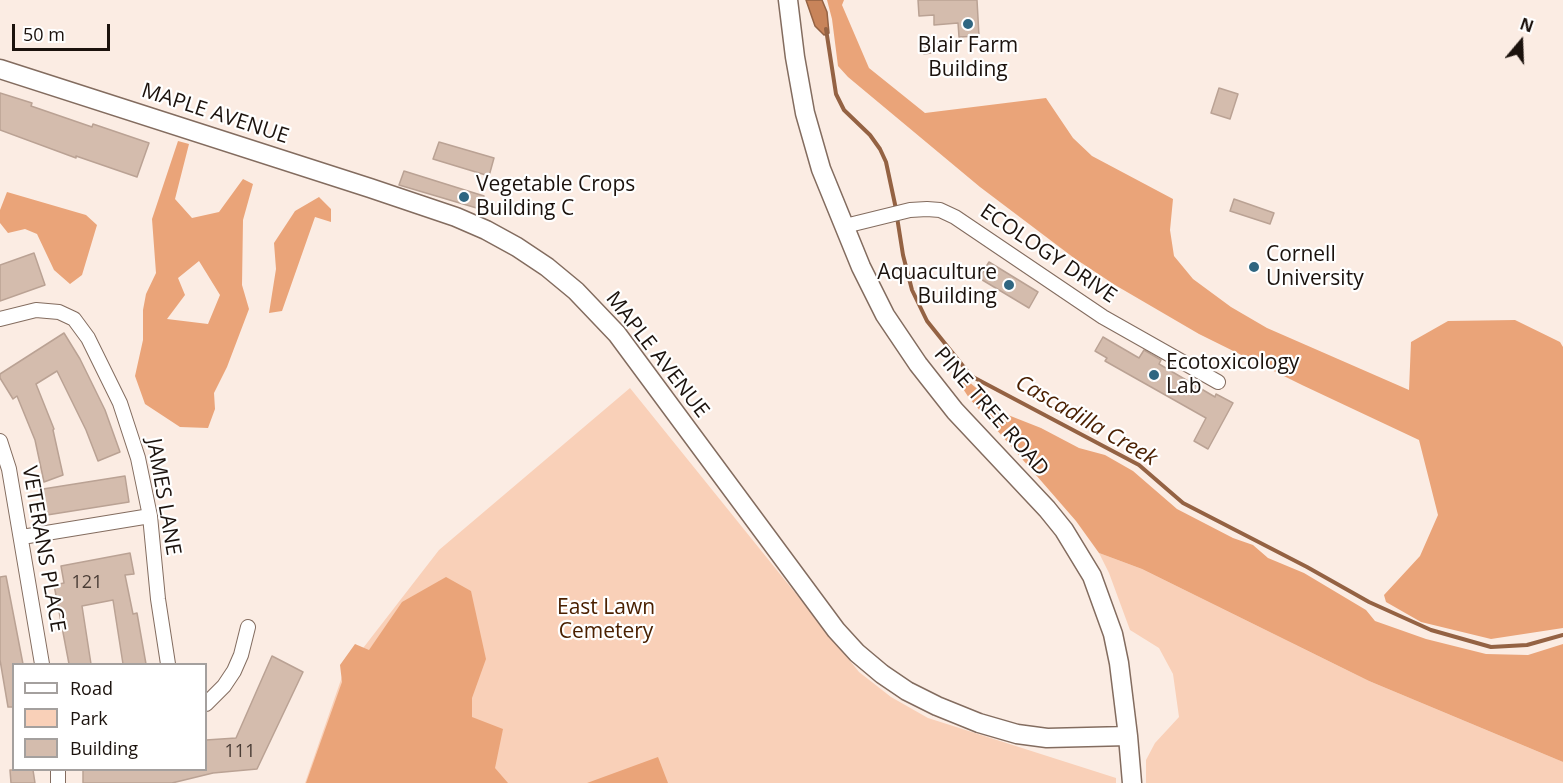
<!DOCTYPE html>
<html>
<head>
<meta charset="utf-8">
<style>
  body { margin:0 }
  #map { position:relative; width:1563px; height:783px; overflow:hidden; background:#fbece3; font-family:"Open Sans",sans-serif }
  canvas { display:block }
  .legend { position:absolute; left:12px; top:663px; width:195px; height:108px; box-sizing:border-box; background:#fff; border:2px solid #a4a09e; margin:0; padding:8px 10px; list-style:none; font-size:18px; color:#1b120d }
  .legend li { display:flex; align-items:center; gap:12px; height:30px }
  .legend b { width:30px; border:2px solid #a4a09e }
  .north { position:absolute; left:1491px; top:12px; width:60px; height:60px; -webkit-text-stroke:4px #fff; paint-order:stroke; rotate:19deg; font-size:16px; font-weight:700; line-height:24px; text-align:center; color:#1b120d }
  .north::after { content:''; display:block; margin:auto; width:21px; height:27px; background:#1b120d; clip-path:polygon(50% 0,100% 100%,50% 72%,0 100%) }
  .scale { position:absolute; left:12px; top:24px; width:98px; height:27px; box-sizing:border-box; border:3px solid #1b120d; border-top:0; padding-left:8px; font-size:18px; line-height:21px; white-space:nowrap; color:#1b120d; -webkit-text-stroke:4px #fff; paint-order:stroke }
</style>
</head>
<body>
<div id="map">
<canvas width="1563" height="783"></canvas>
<ul class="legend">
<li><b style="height:8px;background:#fff"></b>Road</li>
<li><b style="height:16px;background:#f9d0b8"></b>Park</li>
<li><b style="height:16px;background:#d4bcad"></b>Building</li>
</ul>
<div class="north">N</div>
<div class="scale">50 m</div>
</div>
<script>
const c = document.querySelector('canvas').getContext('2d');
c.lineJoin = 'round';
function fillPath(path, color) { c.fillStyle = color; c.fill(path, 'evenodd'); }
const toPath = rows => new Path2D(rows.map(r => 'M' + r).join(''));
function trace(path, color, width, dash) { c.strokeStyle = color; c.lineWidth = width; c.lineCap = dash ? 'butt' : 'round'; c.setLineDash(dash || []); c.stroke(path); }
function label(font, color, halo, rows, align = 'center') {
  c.font = font + ' "Open Sans",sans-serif'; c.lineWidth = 4.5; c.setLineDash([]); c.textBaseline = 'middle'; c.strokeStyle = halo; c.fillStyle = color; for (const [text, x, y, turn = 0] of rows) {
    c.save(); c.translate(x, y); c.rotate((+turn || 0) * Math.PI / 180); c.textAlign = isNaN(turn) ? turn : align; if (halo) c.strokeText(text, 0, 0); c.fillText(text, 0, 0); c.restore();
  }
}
fillPath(toPath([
  [630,388,859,672,891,697,928,718,1116,778,1116,783,305,783,343,674,439,550],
  [1099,553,1142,569,1369,681,1563,762,1563,783,1146,783,1146,760,1155,743,1179,717,1173,674,1159,648,1130,630,1109,573]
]), '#f9d0b8');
fillPath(toPath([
  [827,0,844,0,842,5,869,68,925,113,1046,98,1073,138,1092,156,1173,199,1170,230,1174,256,1193,279,1231,307,1267,328,1409,390,1411,342,1448,321,1515,320,1560,342,1563,347,1563,628,1491,639,1421,622,1386,602,1384,595,1420,556,1438,515,1419,440,1302,385,1199,334,1115,285,1074,258,980,187,848,77,838,66,832,19],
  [178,141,189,144,175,199,192,218,219,212,243,179,253,184,243,220,242,285,249,309,227,367,214,393,215,409,208,428,180,427,145,404,135,376,143,340,143,310,146,294,156,273,152,219],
  [199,261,220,295,208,324,167,319,185,295,178,278],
  [7,192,86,215,97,225,82,275,70,284,54,270,37,234,25,229,8,233,0,223,0,210],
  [319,197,331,209,331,222,315,217,282,311,269,313,276,269,274,243,295,211],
  [968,381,1008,415,1041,428,1079,448,1105,455,1133,471,1177,509,1233,538,1253,545,1268,558,1304,573,1366,610,1375,621,1426,639,1486,654,1528,655,1563,644,1563,762,1369,681,1142,569,1099,553,1076,521,969,398,960,384],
  [446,577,471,591,486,659,472,698,472,717,503,729,495,768,508,783,306,783,342,682,340,665,355,644,369,650,402,602],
  [658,757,668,783,587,783]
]), '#eaa479');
const water = toPath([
  [806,0,822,0,827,12,829,33,824,35,815,26,806,0]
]);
fillPath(water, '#c8845a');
trace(water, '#946243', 1.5);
trace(toPath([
  [826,29,836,94,844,110,870,135,880,149,886,162,896,209],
  [897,217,903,255,912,290,927,321,971,376,1139,465,1183,503,1307,567,1369,602,1431,630,1491,647,1527,645,1563,635]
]), '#946243', 4);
const building = toPath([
  [918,0,977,0,979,36,959,37,958,23,934,25,934,15,919,16,918,0],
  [936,36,938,52,924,54,921,38,936,36],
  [1219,88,1238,94,1230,119,1211,113,1219,88],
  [0,93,32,103,31,106,92,127,93,124,149,143,137,177,76,156,76,158,0,130,0,93],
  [439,142,494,158,489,176,433,159,439,142],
  [404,171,484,196,480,209,399,185,404,171],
  [1234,199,1274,213,1270,224,1230,211,1234,199],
  [34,253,45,285,0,301,0,265,34,253],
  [989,262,1038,292,1029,308,979,278,989,262],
  [64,333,80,359,105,410,120,452,98,461,86,430,57,371,36,384,54,429,53,430,63,475,44,482,35,440,17,396,13,399,0,378,0,374,64,333],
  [1103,337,1139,358,1144,350,1161,360,1159,364,1215,397,1216,394,1233,403,1208,449,1194,441,1206,418,1105,361,1107,358,1095,351,1103,337],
  [125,476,129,502,47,515,43,489,125,476],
  [130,553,134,574,125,575,133,614,137,613,146,664,123,664,113,600,82,606,91,664,69,664,54,585,64,583,61,566,130,553],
  [6,576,23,664,14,664,14,707,8,707,0,660,0,577,6,576],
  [272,656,303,672,257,769,213,773,172,783,83,783,83,770,206,770,206,740,236,738,272,656],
  [10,770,33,770,35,783,11,783,10,770]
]);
fillPath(building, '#d4bcad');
trace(building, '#baa294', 1.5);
const street = toPath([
  [845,226,910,210,927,209,940,210,955,217,1103,317,1218,382],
  [0,319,36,310,59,312,74,319,88,338,120,403,138,458,150,516,158,599,168,664],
  [0,441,9,469,42,664],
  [22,537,150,516],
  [206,704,224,686,234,671,241,655,248,627],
  [58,770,58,783]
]);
const secondary = toPath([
  [788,0,795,57,805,113,821,169,861,267,885,315,918,364,955,411,1047,509,1064,530,1092,576,1113,634,1119,663,1128,736,1132,783],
  [0,69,370,188,456,217,486,230,517,247,547,267,576,291,617,334,836,630,857,653,882,674,907,691,937,706,979,723,1017,734,1047,738,1128,736]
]);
trace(street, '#836c5f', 16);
trace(secondary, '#836c5f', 21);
trace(street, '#fff', 14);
trace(secondary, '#fff', 18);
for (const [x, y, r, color] of [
  [968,24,6,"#2f6681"],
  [464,197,6,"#2f6681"],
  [1254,267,6,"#2f6681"],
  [1009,285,6,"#2f6681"],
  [1154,375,6,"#2f6681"]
]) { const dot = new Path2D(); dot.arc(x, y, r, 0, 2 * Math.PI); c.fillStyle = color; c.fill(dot); trace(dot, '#fff', 2); }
label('18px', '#493c35', null, [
  ["121",87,583],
  ["111",240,752]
]);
label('21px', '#1b120d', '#fff', [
  ["Blair Farm",968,46,"center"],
  ["Building",968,70,"center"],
  ["Vegetable Crops",476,185],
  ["Building C",476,209],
  ["Cornell",1266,255],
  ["University",1266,279],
  ["Aquaculture",997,273,"right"],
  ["Building",997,297,"right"],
  ["Ecotoxicology",1166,363],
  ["Lab",1166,387]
], 'left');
label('21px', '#1b120d', '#fff', [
  ["MAPLE AVENUE",215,114,18],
  ["ECOLOGY DRIVE",1048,254,34],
  ["MAPLE AVENUE",657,355,52],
  ["PINE TREE ROAD",991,412,49],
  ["JAMES LANE",163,497,80],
  ["VETERANS PLACE",43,549,80]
]);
label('21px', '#4b2000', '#fff', [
  ["East Lawn",606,608],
  ["Cemetery",606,632]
]);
label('italic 22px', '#4a1f00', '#fff', [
  ["Cascadilla Creek",1086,421,30]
]);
</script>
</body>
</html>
